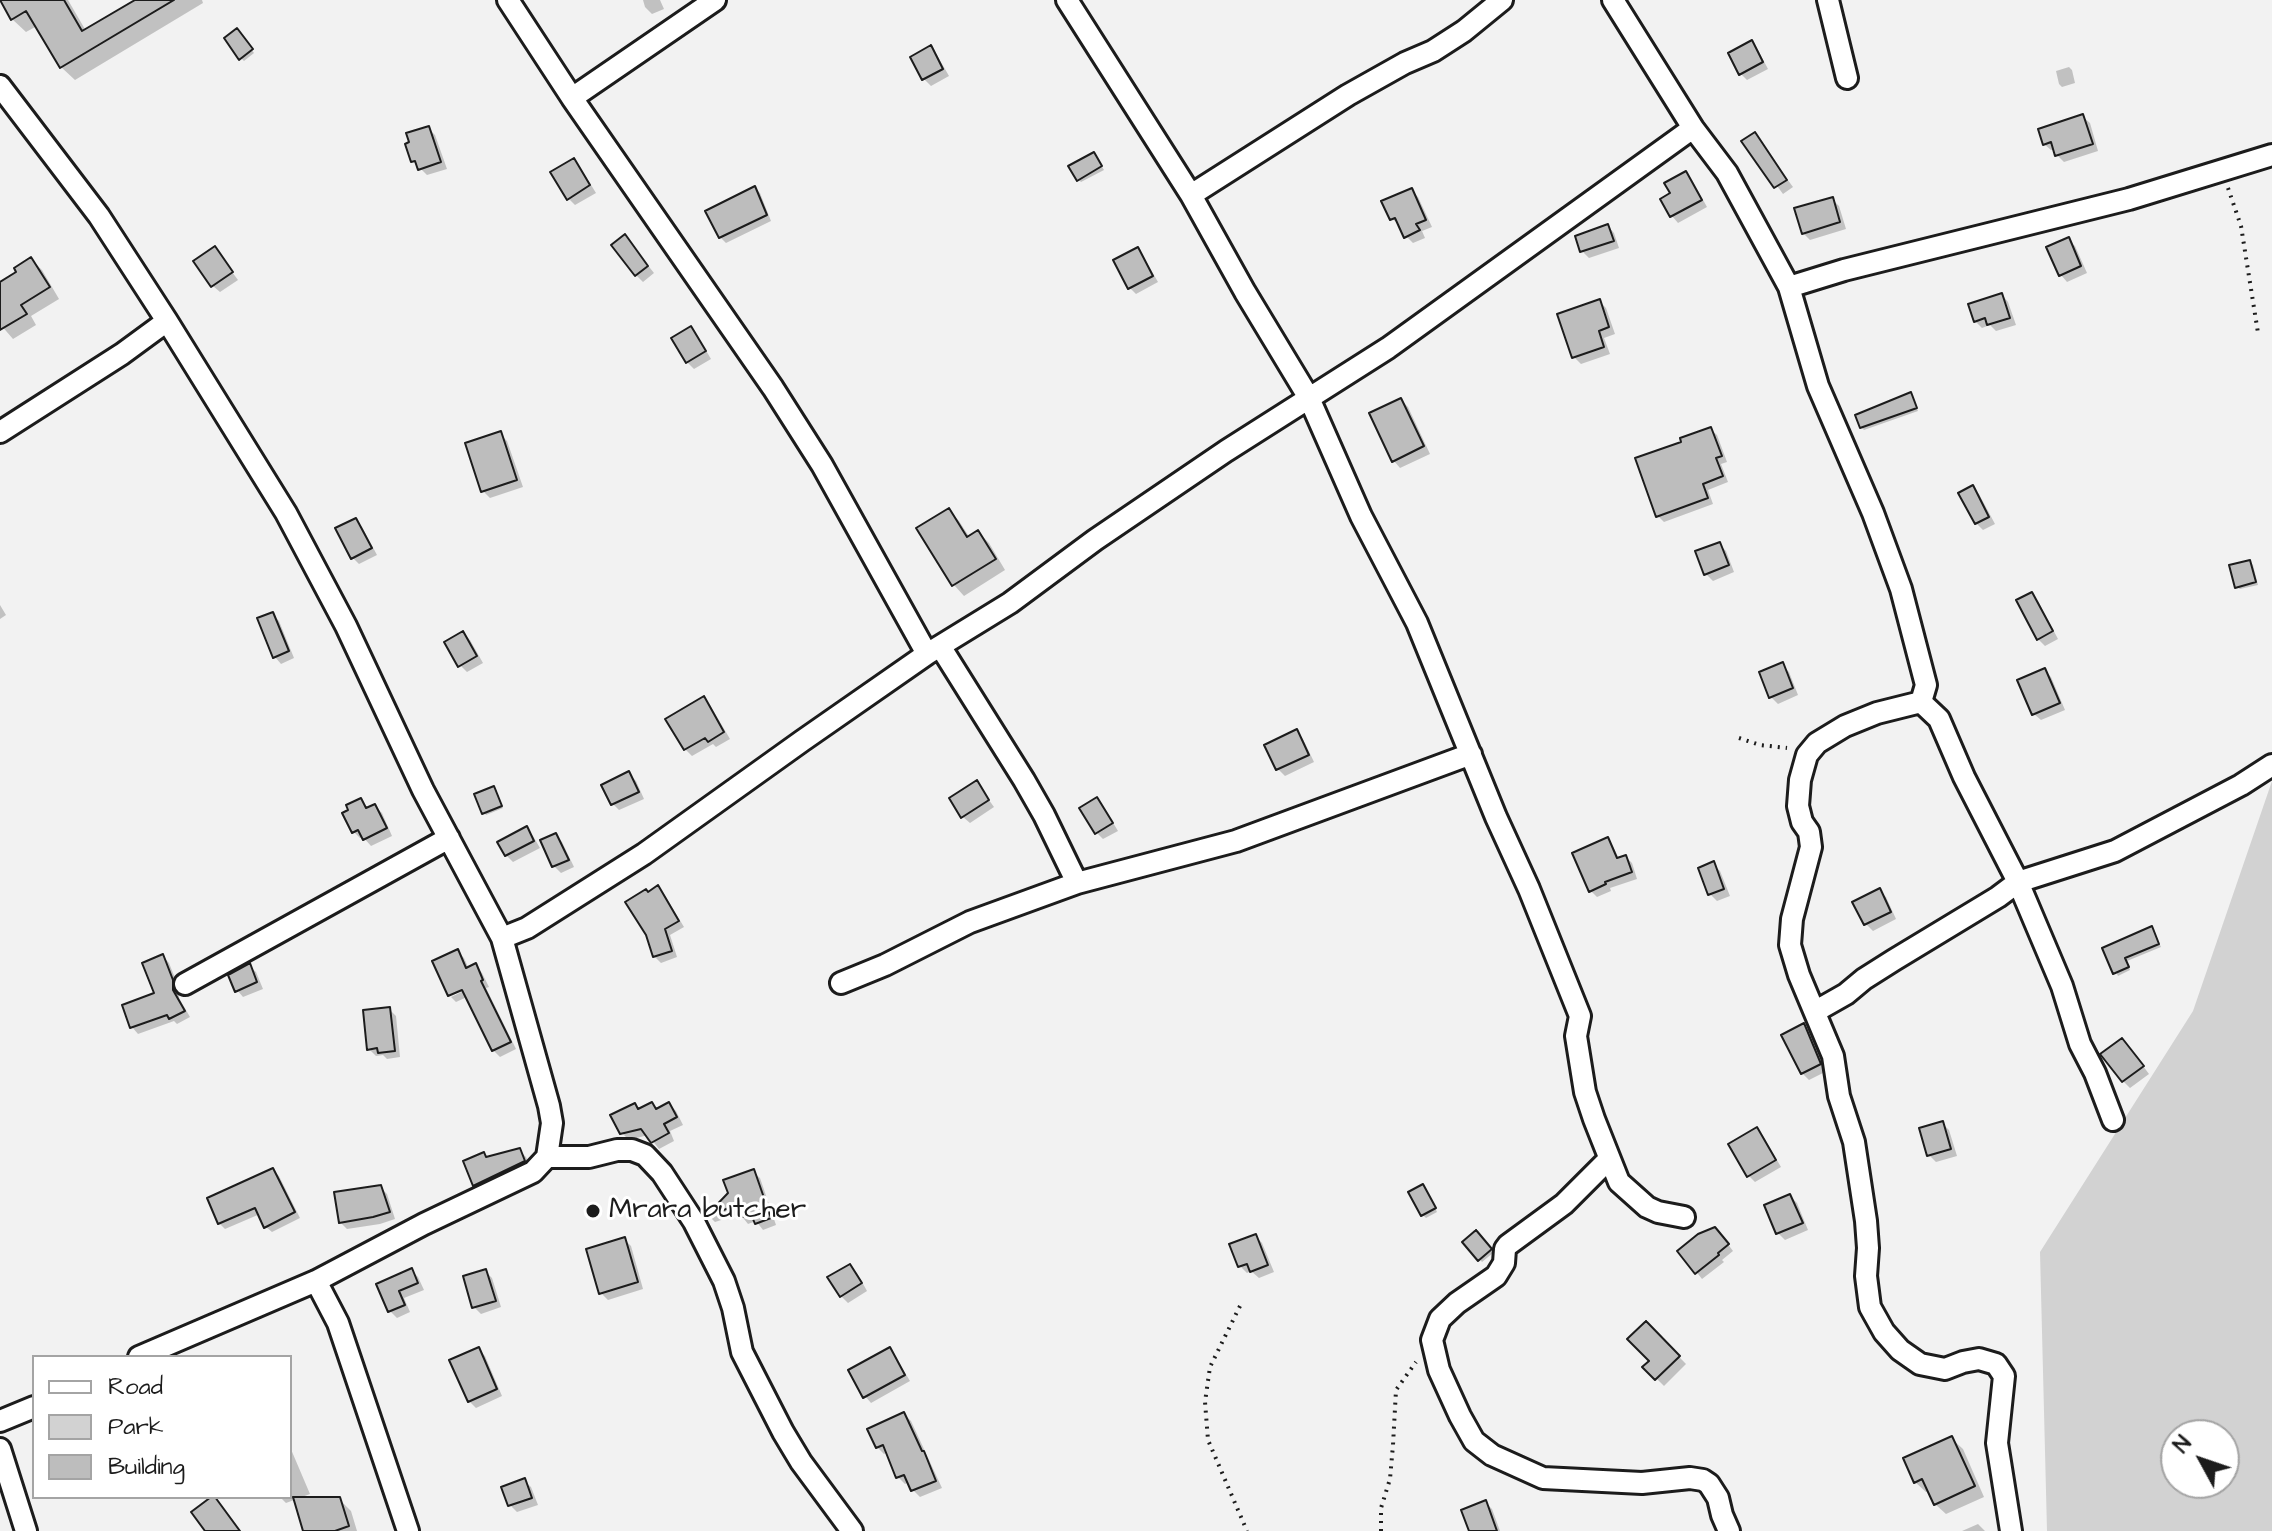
<!DOCTYPE html>
<html>
<head>
<meta charset="utf-8">
<style>
  body { margin:0 }
  #map { position:relative; width:2272px; height:1531px; overflow:hidden; background:#f2f2f2; font-family:"Architects Daughter",sans-serif }
  canvas { display:block }
  .legend { position:absolute; left:32px; top:1355px; width:260px; height:144px; box-sizing:border-box; background:#fff; border:2px solid #a4a4a4; margin:0; padding:10px 14px; list-style:none; font-size:24px; color:#1c1c1c }
  .legend li { display:flex; align-items:center; gap:16px; height:40px }
  .legend b { width:40px; border:2px solid #a4a4a4 }
  .north { position:absolute; left:2160px; top:1419px; width:80px; height:80px; box-sizing:border-box; background:#fff; border:2px solid #a4a4a4; border-radius:50%; rotate:310deg; font-size:22px; font-weight:700; line-height:32px; text-align:center; color:#1c1c1c }
  .north::after { content:''; display:block; margin:auto; width:28px; height:36px; background:#1c1c1c; clip-path:polygon(50% 0,100% 100%,50% 72%,0 100%) }
</style>
</head>
<body>
<div id="map">
<canvas width="2272" height="1531"></canvas>
<ul class="legend">
<li><b style="height:10px;background:#fff"></b>Road</li>
<li><b style="height:22px;background:#d2d2d2"></b>Park</li>
<li><b style="height:22px;background:#bdbdbd"></b>Building</li>
</ul>
<div class="north">N</div>
</div>
<script>
const c = document.querySelector('canvas').getContext('2d');
c.lineJoin = 'round';
function fillPath(path, color) { c.fillStyle = color; c.fill(path, 'evenodd'); }
const toPath = rows => new Path2D(rows.map(r => 'M' + r).join(''));
function trace(path, color, width, dash) { c.strokeStyle = color; c.lineWidth = width; c.lineCap = dash ? 'butt' : 'round'; c.setLineDash(dash || []); c.stroke(path); }
function label(font, color, halo, rows, align = 'center') {
  c.font = font + ' "Architects Daughter",sans-serif'; c.lineWidth = 6; c.setLineDash([]); c.textBaseline = 'middle'; c.strokeStyle = halo; c.fillStyle = color; for (const [text, x, y, turn = 0] of rows) {
    c.save(); c.translate(x, y); c.rotate((+turn || 0) * Math.PI / 180); c.textAlign = isNaN(turn) ? turn : align; if (halo) c.strokeText(text, 0, 0); c.fillText(text, 0, 0); c.restore();
  }
}
fillPath(toPath([
  [2272,781,2272,1531,2047,1531,2040,1252,2193,1011],
  [2176,1435,2224,1435,2224,1483,2176,1483]
]), '#d2d2d2');
fillPath(toPath([
  [6,0,68,0,86,31,138,0,202,0,203,3,75,80,61,67,37,26,26,32,12,19],
  [643,0,660,0,664,9,652,14,645,7],
  [240,34,254,53,244,61,241,58],
  [1751,43,1758,50,1768,69,1747,80,1740,73],
  [930,48,937,55,949,76,931,86,924,79,912,58],
  [2069,67,2072,70,2075,83,2062,87,2059,84,2056,71],
  [2083,117,2090,123,2098,151,2064,162,2057,155,2055,149,2051,150,2044,144],
  [428,128,435,135,447,169,427,175,413,161],
  [1754,134,1793,187,1783,194,1744,141],
  [1096,157,1104,170,1081,182,1078,179],
  [573,160,580,167,596,193,575,205,568,198],
  [1686,173,1692,180,1707,207,1678,223,1672,216],
  [755,188,760,193,771,221,726,243,720,237],
  [1411,190,1418,197,1432,227,1422,231,1425,238,1413,243,1406,236,1401,225,1392,219],
  [1832,199,1839,206,1846,229,1810,240,1803,233],
  [1608,226,1614,233,1619,248,1589,258,1582,251],
  [2068,240,2075,246,2087,273,2067,282,2061,275],
  [631,244,654,273,643,282,636,275],
  [215,249,238,280,220,292,213,286],
  [1137,250,1143,256,1158,282,1136,294,1130,288],
  [31,259,42,270,59,299,31,316,36,325,13,339,0,324,0,285,19,273],
  [2002,295,2008,302,2016,325,1996,331,1990,325,1982,328,1975,321],
  [1599,301,1606,308,1615,334,1604,338,1610,354,1581,364,1574,357,1559,315],
  [690,328,697,335,711,359,694,369,687,362],
  [1911,394,1918,411,1864,430,1861,427],
  [1401,400,1408,407,1430,454,1400,468,1394,461],
  [1710,429,1717,435,1727,462,1721,464,1728,482,1708,490,1713,504,1664,522,1658,516,1684,443],
  [500,434,507,441,523,487,490,498,483,491],
  [1972,488,1979,494,1995,524,1983,530,1976,523],
  [949,510,959,521,970,538,978,532,989,543,1005,570,964,596,954,585,919,529],
  [356,520,362,527,377,555,359,564,353,558],
  [1719,544,1726,551,1734,572,1713,581,1706,574],
  [2250,562,2253,565,2258,585,2240,589,2237,587],
  [2031,594,2038,601,2058,639,2045,646,2038,639],
  [0,605,6,615,0,619],
  [272,614,279,621,294,658,281,664,275,657],
  [463,633,470,640,483,663,467,672,460,665],
  [1782,665,1789,672,1798,695,1778,704,1771,697],
  [2044,670,2051,677,2065,710,2041,720,2034,714],
  [704,699,710,705,730,739,716,747,713,744,692,756,685,749],
  [1296,732,1303,739,1314,762,1285,776,1278,769],
  [629,774,636,781,644,799,619,810,612,803],
  [976,782,994,807,970,823,963,817],
  [493,788,503,808,486,815,484,812],
  [1097,799,1103,806,1118,831,1103,839,1097,833],
  [361,800,369,809,375,806,382,813,392,836,371,846,363,837,360,838,354,832],
  [526,829,533,836,540,848,513,862,506,855],
  [556,835,562,842,574,867,561,873,554,866,543,841],
  [1607,839,1613,846,1619,859,1626,857,1632,863,1637,879,1610,888,1611,891,1597,897,1591,891],
  [1713,864,1720,871,1730,896,1717,901,1710,894],
  [657,888,664,894,684,927,670,935,677,957,661,963,654,956,648,894],
  [1879,891,1886,897,1896,919,1873,931,1866,924,1855,902],
  [2152,928,2161,947,2127,961,2130,970,2118,976,2105,949],
  [457,951,464,958,469,969,476,966,482,973,489,987,486,988,516,1049,500,1057,493,1050,467,997,456,1002,451,997,472,987],
  [163,956,169,963,179,988,179,998,190,1017,177,1024,174,1021,138,1034,132,1027,157,995],
  [249,966,256,972,263,989,243,997,237,990],
  [389,1009,396,1016,400,1057,387,1059,383,1055,376,1056,369,1049],
  [1804,1025,1811,1032,1827,1071,1809,1080,1802,1073],
  [2129,1047,2149,1074,2130,1088,2123,1081],
  [669,1104,676,1111,683,1125,670,1131,674,1141,659,1149,648,1135,629,1140,622,1133,634,1105,640,1111,657,1110],
  [1942,1123,1949,1130,1957,1156,1936,1162,1929,1155],
  [1756,1129,1763,1136,1781,1167,1755,1182,1748,1175],
  [519,1150,526,1157,531,1168,482,1192,475,1185,484,1154,488,1159],
  [273,1170,279,1176,300,1218,272,1232,266,1227,260,1214,225,1229,219,1223],
  [753,1172,760,1178,776,1225,763,1230,756,1221,748,1224,740,1214,715,1222,709,1216],
  [380,1187,387,1194,395,1219,380,1224,347,1229,340,1222],
  [1426,1189,1437,1212,1426,1218,1423,1215],
  [1790,1196,1797,1203,1808,1230,1785,1240,1778,1233],
  [1476,1233,1493,1253,1482,1262,1465,1242],
  [1721,1235,1733,1251,1722,1260,1724,1262,1702,1279,1680,1251],
  [1256,1236,1262,1243,1274,1272,1259,1278,1251,1271,1247,1273,1240,1266],
  [624,1239,631,1246,643,1289,608,1300,601,1293],
  [850,1266,857,1273,867,1291,848,1303,841,1296],
  [411,1270,418,1277,424,1290,404,1298,410,1312,397,1318,390,1311,378,1285],
  [485,1271,492,1278,501,1307,481,1314,474,1307],
  [1646,1323,1686,1364,1664,1386,1645,1367,1652,1361],
  [478,1349,485,1356,502,1396,476,1408,469,1401],
  [889,1350,895,1356,910,1381,871,1403,865,1396],
  [904,1414,911,1421,942,1488,920,1497,913,1490,909,1482,905,1484,898,1477,888,1452,884,1454,877,1447],
  [1952,1439,1963,1449,1984,1497,1946,1514,1935,1504,1930,1491,1926,1492,1915,1482],
  [290,1447,310,1494,286,1503,280,1497,290,1497],
  [524,1481,531,1487,538,1505,517,1512,510,1505],
  [340,1500,351,1511,357,1531,305,1531],
  [1485,1502,1492,1509,1500,1531,1471,1531],
  [1978,1524,1985,1531,1962,1531]
]), '#0003');
const building = toPath([
  [0,0,64,0,82,31,135,0,174,0,60,68,26,11,11,20,0,0],
  [237,28,253,49,239,60,224,38,237,28],
  [1752,40,1763,62,1739,75,1728,53,1752,40],
  [931,45,943,69,922,80,910,57,931,45],
  [2083,114,2093,144,2055,156,2051,142,2043,145,2038,129,2083,114],
  [429,126,441,162,418,170,415,161,411,162,405,144,409,142,406,133,429,126],
  [1755,132,1787,180,1774,188,1741,141,1755,132],
  [1094,152,1102,166,1077,181,1068,166,1094,152],
  [574,158,590,185,567,200,550,172,574,158],
  [1686,171,1702,200,1670,217,1660,199,1670,193,1664,183,1686,171],
  [755,186,767,215,719,238,705,211,755,186],
  [1412,188,1426,220,1416,224,1420,230,1404,238,1395,218,1390,220,1381,201,1412,188],
  [1833,197,1840,222,1802,234,1794,208,1833,197],
  [1608,224,1614,241,1580,252,1575,236,1608,224],
  [625,234,648,266,635,276,611,245,625,234],
  [2069,237,2081,266,2059,276,2046,247,2069,237],
  [215,246,233,272,211,287,193,261,215,246],
  [1138,247,1153,276,1128,289,1113,260,1138,247],
  [31,257,50,287,21,305,27,314,0,330,0,282,16,272,14,268,31,257],
  [2002,293,2010,318,1987,325,1985,318,1974,322,1968,304,2002,293],
  [1600,299,1609,327,1599,331,1604,347,1572,358,1557,314,1600,299],
  [691,326,706,351,686,363,671,338,691,326],
  [1911,392,1917,408,1860,428,1855,415,1911,392],
  [1401,398,1424,446,1392,462,1369,413,1401,398],
  [1711,427,1722,456,1716,458,1723,476,1703,484,1708,498,1656,517,1635,458,1681,442,1680,438,1711,427],
  [501,431,517,480,481,492,465,443,501,431],
  [1973,485,1989,517,1975,524,1958,493,1973,485],
  [949,508,967,537,978,530,996,559,952,586,916,528,949,508],
  [356,518,372,548,351,559,335,528,356,518],
  [1720,542,1729,565,1704,575,1695,551,1720,542],
  [2250,560,2256,582,2235,588,2229,565,2250,560],
  [2032,592,2053,631,2037,640,2016,600,2032,592],
  [273,612,289,651,273,658,257,618,273,612],
  [463,631,477,656,458,667,444,642,463,631],
  [1783,662,1793,688,1769,698,1759,672,1783,662],
  [2045,668,2060,703,2032,715,2017,680,2045,668],
  [704,696,724,732,708,742,705,738,684,750,665,719,704,696],
  [1297,729,1309,755,1276,770,1264,745,1297,729],
  [629,771,639,792,611,805,601,785,629,771],
  [977,780,989,800,961,818,949,798,977,780],
  [494,786,502,806,482,814,474,794,494,786],
  [1097,797,1113,823,1095,834,1079,808,1097,797],
  [361,798,366,808,375,804,387,828,363,840,358,830,352,833,342,813,348,810,346,805,361,798],
  [527,826,534,841,505,856,497,842,527,826],
  [556,833,569,860,552,867,540,840,556,833],
  [1608,837,1617,858,1626,855,1632,872,1605,882,1606,884,1589,892,1572,853,1608,837],
  [1714,861,1724,889,1708,895,1698,868,1714,861],
  [658,885,679,921,665,929,672,951,653,957,646,935,625,902,646,889,648,892,658,885],
  [1880,888,1891,912,1864,925,1852,902,1880,888],
  [2152,926,2159,944,2125,958,2129,967,2113,974,2102,948,2152,926],
  [458,949,466,968,476,963,483,980,481,981,511,1042,492,1051,462,990,448,996,432,961,458,949],
  [163,954,173,980,173,990,185,1011,169,1019,167,1015,130,1028,122,1005,154,993,142,963,163,954],
  [250,963,257,982,235,992,228,975,250,963],
  [390,1007,395,1051,378,1053,377,1048,367,1050,363,1010,390,1007],
  [1804,1023,1821,1064,1801,1074,1781,1035,1804,1023],
  [2122,1038,2144,1066,2122,1082,2100,1054,2122,1038],
  [652,1102,656,1109,669,1102,677,1117,664,1124,669,1133,651,1143,641,1129,620,1134,610,1115,635,1103,638,1109,652,1102],
  [1943,1121,1951,1149,1927,1156,1919,1128,1943,1121],
  [1757,1127,1776,1160,1747,1177,1728,1144,1757,1127],
  [520,1148,525,1161,473,1186,463,1161,484,1152,486,1157,520,1148],
  [273,1168,295,1212,264,1228,255,1208,218,1224,207,1198,273,1168],
  [754,1169,771,1218,755,1224,751,1214,739,1218,735,1206,706,1216,728,1193,723,1180,754,1169],
  [1423,1184,1436,1208,1421,1216,1408,1192,1423,1184],
  [381,1185,390,1212,373,1217,339,1223,334,1192,381,1185],
  [1790,1194,1803,1223,1776,1234,1764,1205,1790,1194],
  [1715,1227,1729,1244,1718,1253,1719,1255,1695,1274,1677,1251,1698,1234,1715,1227],
  [1476,1230,1492,1249,1478,1261,1462,1242,1476,1230],
  [1256,1234,1268,1265,1250,1272,1247,1264,1238,1267,1229,1244,1256,1234],
  [625,1237,638,1282,599,1294,586,1249,625,1237],
  [850,1264,862,1283,840,1297,827,1277,850,1264],
  [412,1268,418,1283,399,1291,405,1305,388,1312,376,1284,412,1268],
  [486,1269,496,1301,472,1308,463,1276,486,1269],
  [1646,1321,1680,1356,1655,1380,1642,1367,1649,1361,1627,1339,1646,1321],
  [479,1347,497,1389,468,1402,449,1360,479,1347],
  [890,1347,905,1375,863,1398,848,1370,890,1347],
  [904,1412,922,1451,924,1451,936,1481,911,1491,904,1475,896,1478,883,1445,876,1448,867,1429,904,1412],
  [1952,1436,1975,1486,1934,1505,1922,1479,1914,1483,1903,1458,1952,1436],
  [525,1478,532,1498,508,1506,501,1487,525,1478],
  [211,1497,215,1497,240,1531,205,1531,191,1512,211,1497],
  [293,1497,340,1497,349,1526,335,1531,303,1531,293,1497],
  [1486,1500,1497,1531,1469,1531,1461,1510,1486,1500]
]);
fillPath(building, '#bdbdbd');
trace(building, '#1c1c1c', 2);
const minor = toPath([
  [508,0,572,98,773,388,822,465,927,654],
  [1067,0,1191,195,1245,292,1309,398,1361,516,1417,623,1496,817,1529,889,1580,1016,1576,1036,1585,1092,1594,1119,1619,1182,1647,1207,1658,1212,1684,1217],
  [1613,0,1693,128,1727,173,1789,287,1818,386,1873,513,1901,589,1926,685,1921,702,1939,719,1964,777,2018,882,2062,986,2080,1044,2095,1073,2113,1120],
  [1828,0,1847,78],
  [0,86,99,216,167,321,286,513,346,626,423,790,502,938,549,1106,552,1123,547,1157,533,1172,424,1224,316,1281,139,1357],
  [572,98,715,0],
  [1191,195,1348,95,1405,63,1433,51,1464,31,1502,0],
  [1789,287,1844,270,2129,199,2272,155],
  [0,432,122,354,167,321],
  [940,646,1024,780,1044,815,1077,883],
  [1921,702,1877,713,1845,726,1817,743,1807,755,1800,780,1798,806,1802,822,1809,832,1811,847,1792,919,1790,945,1799,975,1833,1056,1839,1096,1854,1142,1866,1221,1868,1248,1866,1276,1870,1307,1884,1332,1900,1350,1920,1364,1945,1369,1963,1362,1979,1359,1996,1364,2004,1376,1997,1443,2011,1531],
  [502,938,527,928,644,854,802,741,927,654,1010,603,1095,540,1226,451,1388,348,1693,128],
  [841,983,885,965,970,922,1077,883,1236,841,1471,754],
  [185,984,449,838],
  [1816,1011,1846,994,1864,979,1894,960,1998,897,2018,882,2115,851,2241,785,2272,765],
  [547,1157,589,1157,617,1150,632,1150,645,1155,662,1173,694,1222,724,1281,733,1308,742,1352,783,1432,801,1462,852,1531],
  [1609,1159,1564,1204,1508,1245,1505,1249,1504,1263,1496,1276,1457,1303,1440,1319,1432,1340,1439,1370,1460,1416,1474,1441,1492,1455,1543,1478,1642,1483,1690,1478,1703,1480,1709,1484,1718,1498,1722,1515,1729,1531],
  [316,1281,338,1323,408,1531],
  [0,1421,34,1407],
  [0,1449,26,1531]
]);
trace(minor, '#1c1c1c', 26);
trace(toPath([
  [2228,188,2241,226,2258,333],
  [1739,738,1760,745,1787,748],
  [1240,1306,1210,1367,1205,1402,1208,1440,1247,1531],
  [1381,1531,1381,1508,1390,1479,1393,1445,1396,1390,1416,1362]
]), '#1c1c1c', 4, [2, 6]);
trace(minor, '#fff', 20);
for (const [x, y, r, color] of [
  [593,1211,8,"#1c1c1c"]
]) { const dot = new Path2D(); dot.arc(x, y, r, 0, 2 * Math.PI); c.fillStyle = color; c.fill(dot); trace(dot, '#fff', 3); }
label('28px', '#1c1c1c', '#fff', [
  ["Mrara butcher",609,1211]
], 'left');
</script>
</body>
</html>
